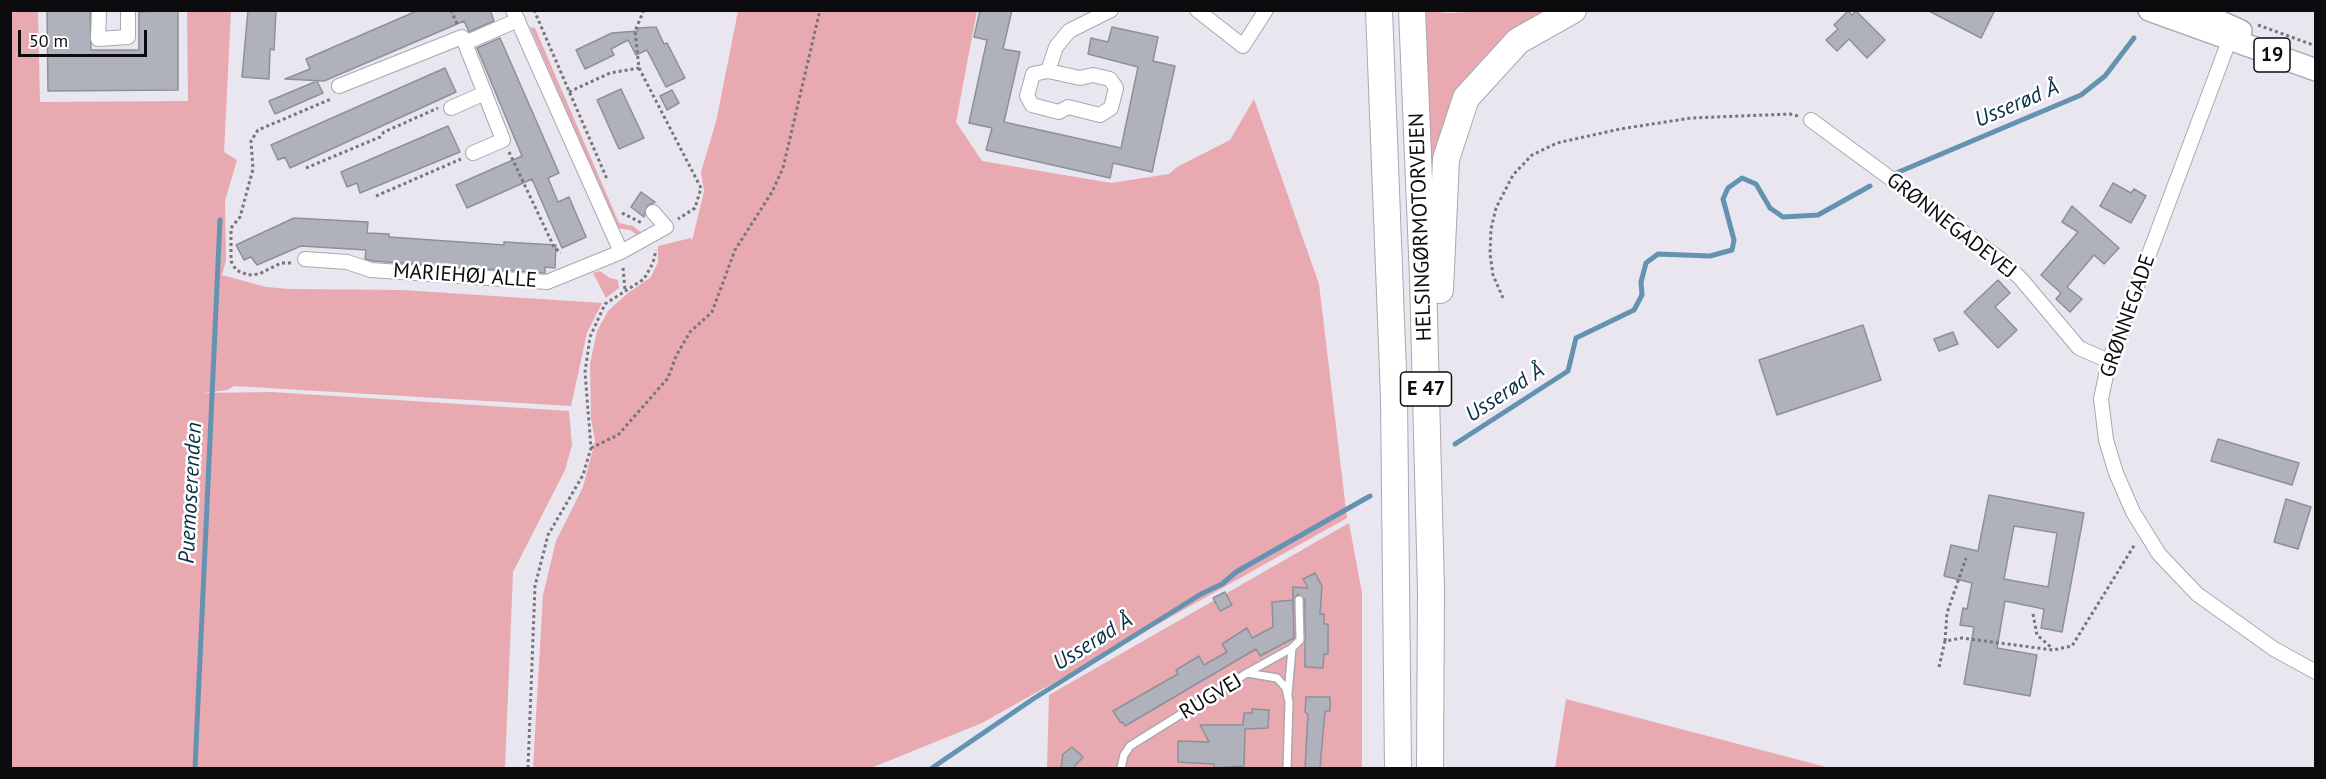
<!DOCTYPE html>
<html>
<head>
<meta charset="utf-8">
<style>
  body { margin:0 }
  #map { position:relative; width:2326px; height:779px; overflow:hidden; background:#e9e6ef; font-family:"PT Sans",sans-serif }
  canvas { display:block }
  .frame { position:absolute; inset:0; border:12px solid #0c0b0e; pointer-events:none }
  .scale { position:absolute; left:18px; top:30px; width:129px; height:27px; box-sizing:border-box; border:3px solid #0c0b0e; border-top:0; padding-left:8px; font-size:18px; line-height:21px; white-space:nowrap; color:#0c0b0e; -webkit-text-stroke:4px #fff; paint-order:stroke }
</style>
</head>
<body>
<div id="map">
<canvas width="2326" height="779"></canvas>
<div class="frame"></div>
<div class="scale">50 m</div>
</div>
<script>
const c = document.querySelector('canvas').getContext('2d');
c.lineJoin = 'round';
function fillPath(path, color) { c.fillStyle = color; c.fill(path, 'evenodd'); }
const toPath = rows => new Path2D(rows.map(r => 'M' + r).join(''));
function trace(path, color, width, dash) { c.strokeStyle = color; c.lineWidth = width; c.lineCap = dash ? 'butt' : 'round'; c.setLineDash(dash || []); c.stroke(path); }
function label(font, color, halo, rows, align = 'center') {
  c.font = font + ' "PT Sans",sans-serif'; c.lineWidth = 5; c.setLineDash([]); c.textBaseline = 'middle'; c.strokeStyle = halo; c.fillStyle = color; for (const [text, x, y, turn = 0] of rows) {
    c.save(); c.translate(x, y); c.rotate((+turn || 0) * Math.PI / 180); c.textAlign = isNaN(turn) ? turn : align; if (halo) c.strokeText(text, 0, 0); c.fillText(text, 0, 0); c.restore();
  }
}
fillPath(toPath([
  [1501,10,1558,11,1497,47,1433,216,1424,11,1448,13],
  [10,11,38,11,40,102,188,101,187,11,231,11,224,152,237,160,225,201,226,261,222,275,266,287,289,289,402,290,602,303,587,333,571,406,234,386,227,390,203,393,272,392,569,411,572,445,565,470,513,572,505,768,11,768],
  [738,11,977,11,956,122,982,161,1111,183,1169,174,1177,167,1230,140,1254,99,1319,284,1347,518,982,723,871,768,533,768,543,595,556,541,583,487,595,441,591,418,590,364,597,331,608,311,628,293,651,277,658,262,658,246,691,238,692,241,704,191,701,172,716,122],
  [530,27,535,28,619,223,633,226,644,235,639,236,630,230,617,228],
  [600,271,610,278,618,280,619,288,606,298,593,273],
  [1349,523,1362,593,1362,768,1047,768,1049,695],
  [1566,699,1830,768,1555,768]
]), '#e9a9b1');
trace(toPath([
  [1894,174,2081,95,2105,76,2134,38],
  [1455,444,1568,371,1576,338,1634,310,1642,295,1641,282,1646,263,1658,254,1710,256,1732,250,1734,240,1723,199,1728,188,1742,178,1756,184,1770,208,1783,217,1818,215,1870,186],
  [195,768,220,220],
  [932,768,1033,699,1201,594,1222,584,1236,572,1370,496]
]), '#6393b1', 5);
const building = toPath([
  [47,10,90,10,91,50,139,50,139,12,178,10,178,90,48,91,47,10],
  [248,10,276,10,274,50,270,49,269,79,242,77,248,10],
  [419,10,490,10,494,21,469,32,464,21,324,81,285,79,310,69,306,59,419,10],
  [980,10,1012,10,1003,49,1020,52,1004,122,1121,148,1138,67,1088,54,1091,38,1108,42,1112,27,1158,37,1153,61,1175,66,1152,172,1113,163,1110,178,986,150,992,128,969,123,987,40,974,37,980,10],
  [1927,10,1995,10,1981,38,1927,10],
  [1848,11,1852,15,1856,11,1885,40,1867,58,1849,39,1837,51,1826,40,1838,29,1834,25,1848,11],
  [656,27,664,44,667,43,685,78,666,87,647,50,636,55,628,40,611,49,614,55,585,69,576,50,612,33,638,31,638,28,656,27],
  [500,38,559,173,548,178,558,202,569,197,586,237,562,248,532,179,467,208,456,185,522,156,477,48,500,38],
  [445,68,456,92,290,168,285,157,278,160,271,145,445,68],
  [317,81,323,93,275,114,269,101,317,81],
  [621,89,644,138,619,149,597,100,621,89],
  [672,90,679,103,667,110,660,96,672,90],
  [448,126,460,152,360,193,357,183,347,187,341,172,448,126],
  [2113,183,2131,193,2134,189,2146,196,2131,223,2100,206,2113,183],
  [641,192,655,202,647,206,644,217,631,207,641,192],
  [2072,206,2119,248,2104,264,2094,255,2067,287,2082,299,2070,312,2056,299,2061,293,2041,275,2078,232,2062,222,2072,206],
  [294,218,368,222,367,233,389,234,389,237,504,245,504,242,556,245,555,268,545,267,545,273,373,261,365,259,366,250,301,246,257,265,251,257,244,260,236,245,294,218],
  [1998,280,2010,293,1995,307,2017,330,1998,348,1964,312,1998,280],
  [1863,325,1881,380,1777,415,1759,360,1863,325],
  [1953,332,1958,344,1939,351,1934,339,1953,332],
  [2218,439,2299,463,2292,485,2211,461,2218,439],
  [1989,495,2084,513,2062,632,2041,628,2044,609,2005,601,1997,648,2037,655,2030,696,1964,684,1974,627,1960,625,1963,608,1967,609,1972,583,1944,576,1951,545,1978,551,1989,495],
  [2014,526,2057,533,2048,587,2004,579,2014,526],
  [2286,499,2311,507,2298,549,2274,542,2286,499],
  [1315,573,1322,586,1320,614,1324,614,1324,624,1328,624,1328,654,1324,654,1323,668,1305,667,1305,600,1298,594,1293,600,1294,638,1260,656,1256,649,1125,726,1123,722,1121,723,1113,711,1178,674,1176,670,1199,656,1204,665,1227,652,1222,644,1247,628,1252,638,1273,627,1272,602,1293,600,1293,587,1308,588,1303,579,1315,573],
  [1225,592,1232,605,1220,611,1213,598,1225,592],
  [1306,697,1330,697,1330,711,1325,711,1320,768,1305,768,1308,714,1305,712,1306,697],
  [1252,709,1269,710,1268,728,1245,729,1244,766,1214,768,1214,764,1178,762,1178,741,1209,742,1200,725,1243,725,1244,713,1252,713,1252,709],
  [1072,747,1083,757,1073,768,1061,768,1063,754,1072,747]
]);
fillPath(building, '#afb2bb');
trace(building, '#8d9099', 1.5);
const service = toPath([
  [1247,673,1292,648,1300,640,1299,600],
  [1288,694,1292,648],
  [1121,768,1124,755,1130,746,1247,673,1277,678,1286,688,1289,702,1287,768]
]);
const minor = toPath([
  [99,10,98,39,128,37,128,10],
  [1197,10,1243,46,1266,10],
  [2232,33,2109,361,2101,399,2106,440,2116,473,2133,512,2159,554,2197,594,2274,649,2316,672],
  [465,43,503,140,473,153],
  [1048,71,1080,78,1093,75,1110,79,1116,88,1111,108,1100,115,1068,107,1059,112,1032,105,1027,96,1033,74,1048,71],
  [1048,71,1056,47,1069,31,1111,10],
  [339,86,462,37,465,43,518,20],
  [451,108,485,93],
  [1811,120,2000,259,2021,279,2079,348,2109,361],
  [621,252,666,227,653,212],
  [305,259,347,262,371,270,547,282,621,252,513,10]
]);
const primary = toPath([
  [2149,10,2316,70],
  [2195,10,2241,31]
]);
const motorway = toPath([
  [1379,10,1394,397,1398,768],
  [1412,10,1423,278,1431,590,1430,768],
  [1440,290,1446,159,1466,98,1518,41,1573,10]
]);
trace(service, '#aba7b0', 10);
trace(minor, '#aba7b0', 16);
trace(primary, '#aba7b0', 24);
trace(motorway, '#aba7b0', 28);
trace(toPath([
  [451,10,457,24],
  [534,10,607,179],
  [644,10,635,31,639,68,701,188,695,208,678,219],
  [2258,25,2316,46],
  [569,92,610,73,639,68],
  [509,152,554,247,561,253],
  [306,168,380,137,384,132,438,108],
  [376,196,461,159],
  [622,213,642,223],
  [291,263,281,263,259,274,248,275,236,270,231,261,231,228,240,217,253,169,251,141,258,130,331,99],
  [623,268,625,290],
  [1503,298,1493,275,1490,254,1491,229,1496,208,1513,175,1532,155,1557,143,1620,129,1691,118,1790,114,1798,116],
  [591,448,618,435,668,378,676,356,690,332,712,312,735,250,772,192,783,168,820,10],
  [2033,614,2037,635,2052,648],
  [1945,641,1947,613,1966,558],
  [1939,667,1945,641,1962,638,2053,650,2072,646,2135,544],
  [528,768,535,586,548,535,583,475,591,448,585,372,590,337,605,304,644,279,653,263,656,250]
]), '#77757b', 3, [3, 3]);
trace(service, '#fff', 7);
trace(minor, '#fff', 14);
trace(primary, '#fff', 21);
trace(motorway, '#fff', 26);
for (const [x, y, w] of [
  [2272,55,36],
  [1426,389,51]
]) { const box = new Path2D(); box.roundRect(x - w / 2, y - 17, w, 34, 4.5); c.fillStyle = '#fff'; c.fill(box); trace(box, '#0c0b0e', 1.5); }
label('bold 20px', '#0c0b0e', null, [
  ["19",2272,55],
  ["E 47",1426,389]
]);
label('21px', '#0c0b0e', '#fff', [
  ["GRØNNEGADEVEJ",1951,226,38],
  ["HELSINGØRMOTORVEJEN",1421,227,-92],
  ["MARIEHØJ ALLE",465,276,4],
  ["GRØNNEGADE",2128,316,-71],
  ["RUGVEJ",1211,697,-31]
]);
label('italic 22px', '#063045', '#fff', [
  ["Usserød Å",2017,104,-23],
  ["Usserød Å",1505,393,-33],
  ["Puemoserenden",191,493,-87],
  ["Usserød Å",1093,642,-32]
]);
</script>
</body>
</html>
